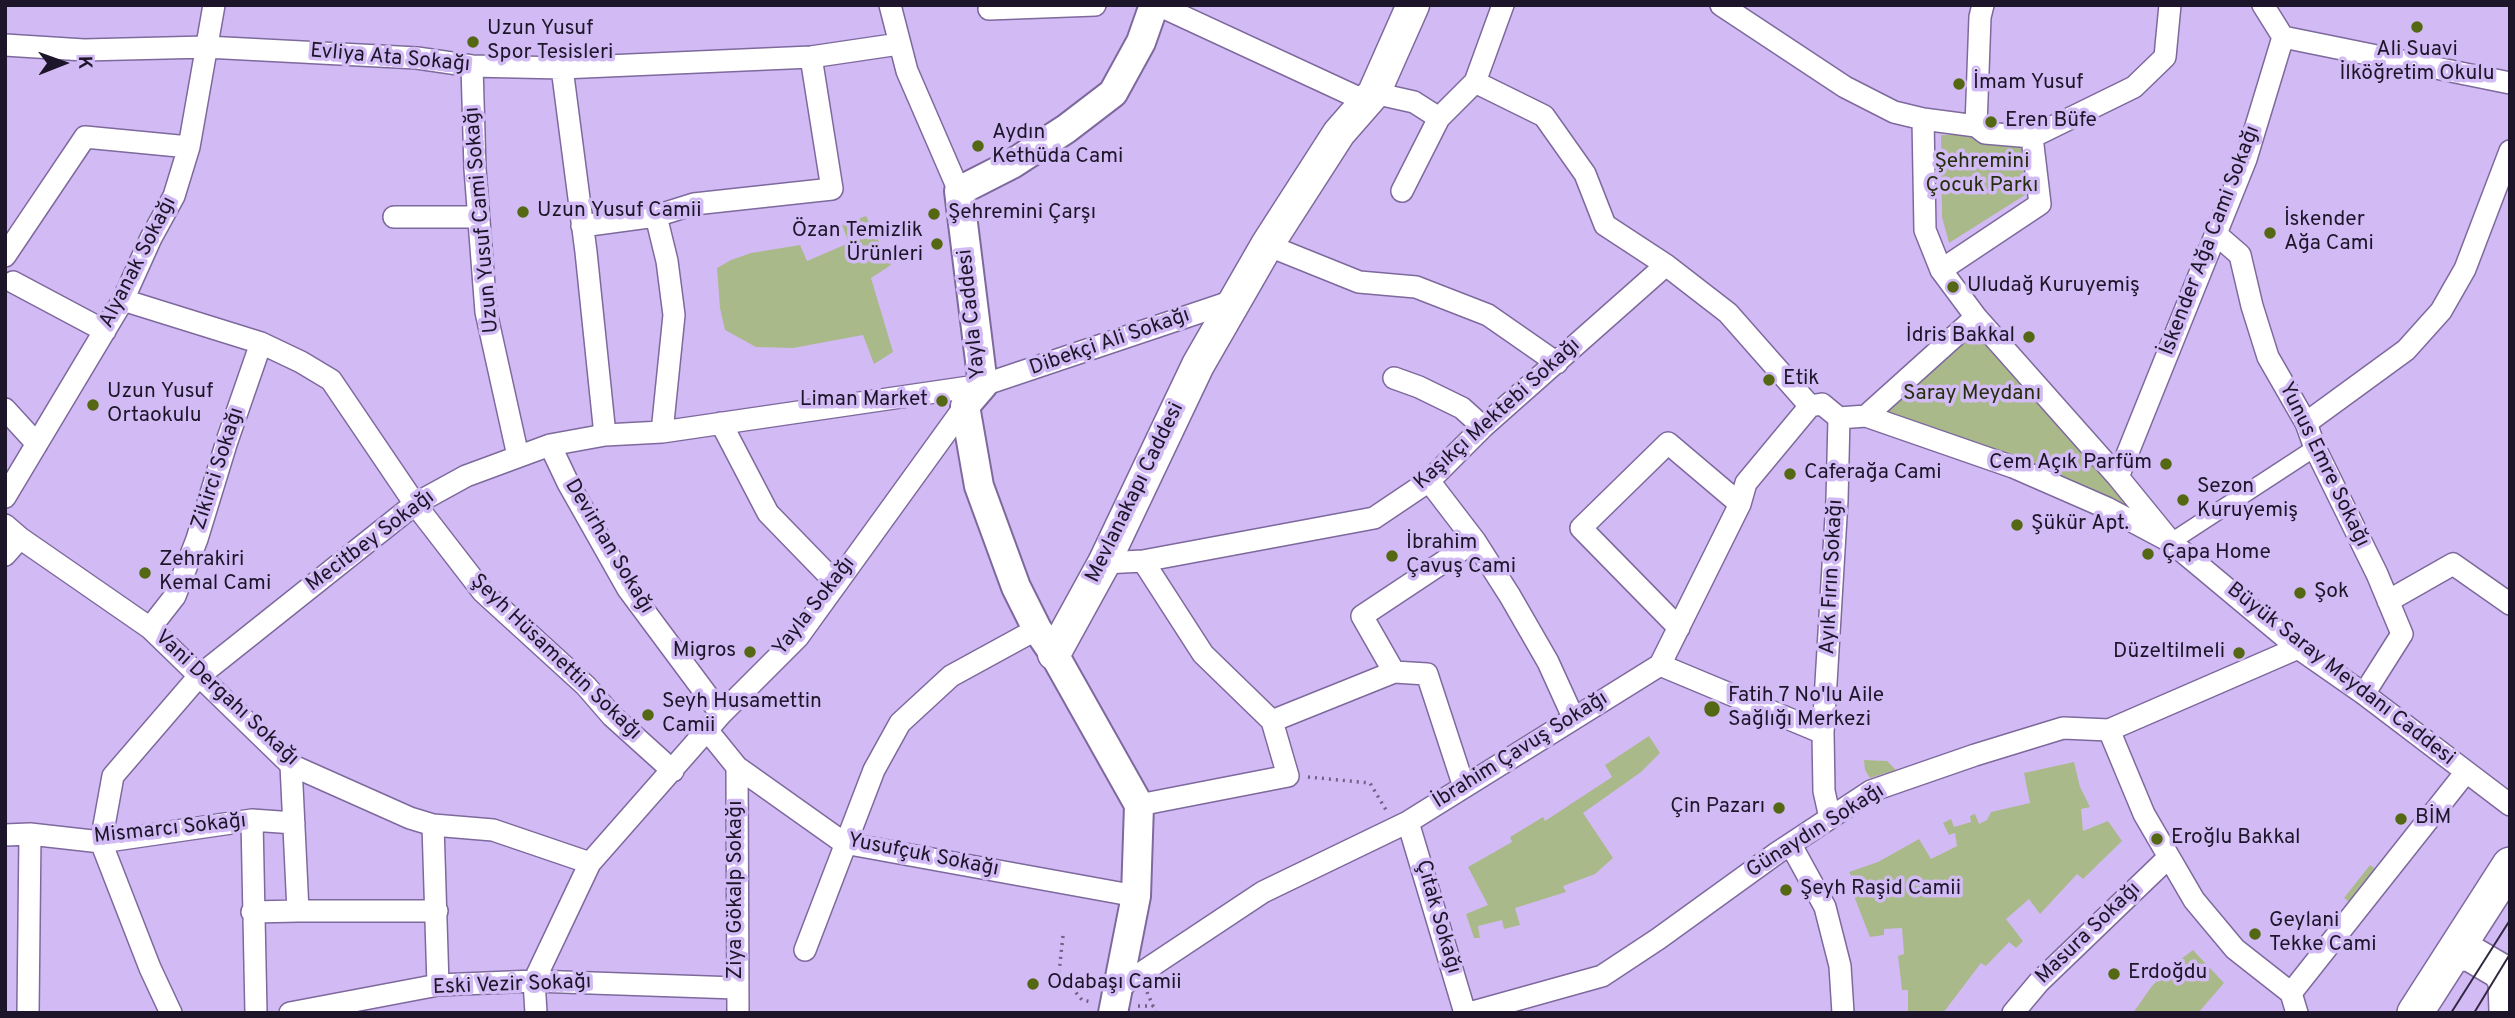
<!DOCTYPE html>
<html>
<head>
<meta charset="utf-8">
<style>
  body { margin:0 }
  #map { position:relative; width:2515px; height:1018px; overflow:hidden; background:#d2bbf5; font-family:Overpass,sans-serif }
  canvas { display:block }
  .frame { position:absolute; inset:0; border:7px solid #1d1529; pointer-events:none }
  .north { position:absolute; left:28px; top:28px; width:70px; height:70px; -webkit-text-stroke:5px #d2bbf5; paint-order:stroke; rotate:89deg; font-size:19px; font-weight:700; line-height:28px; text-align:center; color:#1d1529 }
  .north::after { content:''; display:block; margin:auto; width:24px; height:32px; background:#1d1529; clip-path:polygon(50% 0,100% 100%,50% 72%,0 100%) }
</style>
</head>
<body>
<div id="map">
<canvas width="2515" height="1018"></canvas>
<div class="frame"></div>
<div class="north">K</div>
</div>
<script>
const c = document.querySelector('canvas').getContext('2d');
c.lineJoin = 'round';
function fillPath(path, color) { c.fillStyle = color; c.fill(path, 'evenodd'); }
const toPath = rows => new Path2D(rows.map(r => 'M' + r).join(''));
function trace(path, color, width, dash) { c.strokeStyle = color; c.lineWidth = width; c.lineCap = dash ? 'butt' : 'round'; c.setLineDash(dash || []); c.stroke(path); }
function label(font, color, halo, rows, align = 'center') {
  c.font = font + ' Overpass,sans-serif'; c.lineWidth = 7; c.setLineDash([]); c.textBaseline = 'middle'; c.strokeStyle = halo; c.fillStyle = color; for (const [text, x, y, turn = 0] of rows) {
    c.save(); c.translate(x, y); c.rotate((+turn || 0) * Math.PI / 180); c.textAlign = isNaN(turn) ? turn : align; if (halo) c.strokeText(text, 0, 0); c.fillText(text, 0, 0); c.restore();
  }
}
fillPath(toPath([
  [1941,135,2025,135,2036,188,1949,243,1942,217],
  [866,216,891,265,871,278,893,352,874,364,863,335,793,348,756,347,725,330,720,308,717,268,731,260,751,253,800,245,807,261,849,243,842,225],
  [1975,327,2137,514,1882,413],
  [1649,736,1660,753,1641,772,1583,813,1613,858,1595,874,1563,886,1566,892,1515,908,1520,925,1504,929,1502,920,1478,926,1480,938,1474,938,1466,914,1488,905,1468,867,1512,842,1510,837,1543,817,1545,821,1612,777,1605,765],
  [1864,760,1887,761,1896,770,1870,778,1865,770],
  [2074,762,2080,787,2090,807,2081,809,2083,831,2108,821,2122,841,2083,879,2077,874,2040,914,2029,899,2006,919,2023,941,2016,948,2009,942,1986,966,1981,963,1943,1013,1908,1013,1908,990,1902,990,1898,956,1904,954,1902,928,1884,929,1884,935,1870,937,1854,896,1860,892,1849,872,1878,862,1919,839,1931,859,1957,846,1955,833,1949,835,1943,823,1951,819,1954,827,1971,822,1970,816,1975,814,1979,824,1987,820,1991,812,2030,803,2024,773],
  [2370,865,2376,869,2350,902,2344,898],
  [2193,950,2224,983,2198,1013,2133,1013,2152,986,2173,965]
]), '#aab98a');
const pedestrian = toPath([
  [2171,542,2315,448]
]);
const minor = toPath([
  [890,5,907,71,959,191],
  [1158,5,1361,99,1374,93,1414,102,1439,118],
  [1721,5,1845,87,1894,112,1923,119,1976,126,1985,133,2032,137,2134,87,2165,57,2170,5],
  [989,9,1095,5],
  [2283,37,2510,83],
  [5,45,84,50,206,47,417,58,472,66,562,68,811,57,899,44],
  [472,66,475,169,486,312,518,456],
  [562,68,586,252,605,435],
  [1475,82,1503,5],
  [1923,119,1925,230,1941,270,1976,317,2118,477,2171,542,2298,648,2364,694,2510,805],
  [1976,126,1980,17,1983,5],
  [1402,191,1439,118,1475,82,1544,116,1585,174,1605,225,1666,265,1728,313,1810,406,1822,404,1839,418,1866,416,2013,467,2107,508,2171,542],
  [656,216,667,261,674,315,662,432],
  [394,217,478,217],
  [582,226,656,216,694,204,832,189,811,57],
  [2217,235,2240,255,2252,306,2268,357,2306,423,2315,448,2377,574,2402,634,2364,694],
  [1267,245,1359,282,1416,287,1488,315,1557,363],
  [5,256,85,137,189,147],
  [1941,270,2040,204,2032,137],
  [13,282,105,331],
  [123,300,261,343,301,362,331,380,415,504,483,592,586,686,612,716,673,771],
  [1394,378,1419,387,1462,408,1483,427],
  [5,409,37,444],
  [1866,416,1976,317],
  [721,423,768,513,836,583],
  [2306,423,2406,350,2441,311,2465,269,2510,151],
  [550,445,568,483,628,589,721,714],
  [2118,477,2246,159,2283,37,2263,5],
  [1429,481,1475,541,1510,596,1548,662,1573,717],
  [5,497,123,300,151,238,174,196,189,147,214,5],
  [5,525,20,538,150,628,291,765,410,818,433,825,493,830,590,863],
  [5,555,20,538],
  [1104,563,1143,561,1374,518,1429,481,1483,427,1666,265],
  [2388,601,2453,564,2510,604],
  [150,628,175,596,197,539,227,441,261,343],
  [1679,628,1581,528,1668,443,1740,504],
  [1660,665,1823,733],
  [1394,672,1362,616,1475,541],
  [1272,721,1394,672,1427,674,1464,787],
  [707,730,737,767,844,843,1136,896],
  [2109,730,2144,814,2194,900,2235,949,2291,993,2297,1013],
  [737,767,738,1013],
  [1139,805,1288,776,1272,721,1203,654,1143,561],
  [1830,818,1824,791,1823,733,1837,500,1839,418],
  [252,820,256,1013],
  [1408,822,1465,1013],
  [433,825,438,985],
  [5,835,30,834,101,842,252,820,294,823],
  [1791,845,1825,907,1840,966,1843,1013],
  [298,911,437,911],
  [252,912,298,911,291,765],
  [805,950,874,770,900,723,951,676,1037,629],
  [1120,987,1263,892,1408,822,1660,665,1740,504,1746,483,1810,406],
  [2291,993,2466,772],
  [28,1013,30,834],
  [171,1013,150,968,101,842,113,776,199,676,415,504,466,476,550,445,605,435,662,432,983,385,1236,300],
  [290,1013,438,985,534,981,736,988],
  [536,1013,534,981,590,863,721,714,798,637,965,406],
  [1469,1013,1602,976,1658,939,1777,853,1871,791,1975,755,2063,728,2109,730,2298,648],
  [2013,1013,2039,982,2168,858]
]);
const tertiary = toPath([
  [1113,1013,1136,896,1139,805,1054,654,1037,629,1016,587,979,486,965,406,983,385,959,191,1012,164,1066,129,1113,93,1141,42,1154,5]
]);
const secondary = toPath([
  [1054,654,1104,563,1198,365,1267,245,1339,133,1374,93,1413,5]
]);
const primary = toPath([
  [2455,952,2471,954,2500,971,2506,981,2507,1011],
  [2415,1013,2510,865]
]);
trace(pedestrian, '#7e699d', 19);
trace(minor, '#7e699d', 24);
trace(tertiary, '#7e699d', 32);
trace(secondary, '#7e699d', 35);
trace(primary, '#7e699d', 38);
trace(toPath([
  [1308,777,1370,783,1386,810],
  [1063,936,1059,972,1082,1000,1092,1002],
  [1147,992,1156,1013],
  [1138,1006,1153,1006]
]), '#6f6085', 3.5, [2, 5]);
trace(pedestrian, '#fff', 16);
trace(minor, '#fff', 21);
trace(tertiary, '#fff', 28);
trace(secondary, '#fff', 32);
trace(primary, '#fff', 35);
trace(toPath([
  [2451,1013,2510,920],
  [2474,1013,2510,954]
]), '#322841', 2);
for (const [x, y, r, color] of [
  [2417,27,7,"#546713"],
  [473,42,7,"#546713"],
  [1959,84,7,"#546713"],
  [1991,122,7,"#546713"],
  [978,146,7,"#546713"],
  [523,212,7,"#546713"],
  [934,214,7,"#546713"],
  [2270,233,7,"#546713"],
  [937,244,7,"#546713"],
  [1953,287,7,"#546713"],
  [2029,337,7,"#546713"],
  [1769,380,7,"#546713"],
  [942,401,7,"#546713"],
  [93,405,7,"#546713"],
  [2166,464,7,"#546713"],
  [1790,474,7,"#546713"],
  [2183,500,7,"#546713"],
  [2017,525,7,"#546713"],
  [2148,554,7,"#546713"],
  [1392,556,7,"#546713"],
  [145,573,7,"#546713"],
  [2300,593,7,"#546713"],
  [750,652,7,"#546713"],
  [2239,653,7,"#546713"],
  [1712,709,9,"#546713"],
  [648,715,7,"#546713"],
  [1779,808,7,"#546713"],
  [2401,819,7,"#546713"],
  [2157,839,7,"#546713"],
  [1786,890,7,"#546713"],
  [2255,934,7,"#546713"],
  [2114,974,7,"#546713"],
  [1033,984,7,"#546713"]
]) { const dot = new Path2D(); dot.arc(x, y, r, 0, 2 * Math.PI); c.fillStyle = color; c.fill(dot); trace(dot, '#d2bbf5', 2.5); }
label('21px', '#1d1529', '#d2bbf5', [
  ["Uzun Yusuf",487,30],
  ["Spor Tesisleri",487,54],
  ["Ali Suavi",2417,51,"center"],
  ["İlköğretim Okulu",2417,75,"center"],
  ["İmam Yusuf",1973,84],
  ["Eren Büfe",2005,122],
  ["Aydın",992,134],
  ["Kethüda Cami",992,158],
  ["Uzun Yusuf Camii",537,212],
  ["Şehremini Çarşı",948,214],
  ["İskender",2284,221],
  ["Ağa Cami",2284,245],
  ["Özan Temizlik",923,232,"right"],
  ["Ürünleri",923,256,"right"],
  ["Uludağ Kuruyemiş",1967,287],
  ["İdris Bakkal",2015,337,"right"],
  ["Etik",1783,380],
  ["Uzun Yusuf",107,393],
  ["Ortaokulu",107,417],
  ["Liman Market",928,401,"right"],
  ["Cem Açık Parfüm",2152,464,"right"],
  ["Caferağa Cami",1804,474],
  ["Sezon",2197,488],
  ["Kuruyemiş",2197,512],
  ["Şükür Apt.",2031,525],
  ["İbrahim",1406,544],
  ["Çavuş Cami",1406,568],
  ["Çapa Home",2162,554],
  ["Zehrakiri",159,561],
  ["Kemal Cami",159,585],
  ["Şok",2314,593],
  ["Migros",736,652,"right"],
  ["Düzeltilmeli",2225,653,"right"],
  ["Fatih 7 No'lu Aile",1728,697],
  ["Sağlığı Merkezi",1728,721],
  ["Seyh Husamettin",662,703],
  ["Camii",662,727],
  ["Çin Pazarı",1765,808,"right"],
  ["BİM",2415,819],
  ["Eroğlu Bakkal",2171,839],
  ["Şeyh Raşid Camii",1800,890],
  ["Geylani",2269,922],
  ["Tekke Cami",2269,946],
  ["Erdoğdu",2128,974],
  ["Odabaşı Camii",1047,984]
], 'left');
label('21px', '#1d1529', '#d2bbf5', [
  ["Evliya Ata Sokağı",390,59,5],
  ["Uzun Yusuf Cami Sokağı",483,220,-95],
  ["İskender Ağa Cami Sokağı",2211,241,-69],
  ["Alyanak Sokağı",139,263,-63],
  ["Yayla Caddesi",973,314,-96],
  ["Dibekçi Ali Sokağı",1110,343,-19],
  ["Kaşıkçı Mektebi Sokağı",1498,415,-42],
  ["Yunus Emre Sokağı",2323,465,64],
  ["Zikirci Sokağı",219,469,-72],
  ["Mevlanakapı Caddesi",1136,493,-64],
  ["Meсitbey Sokağı",371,542,-37],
  ["Devirhan Sokağı",608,547,59],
  ["Ayık Fırın Sokağı",1833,577,-87],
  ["Yayla Sokağı",815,607,-52],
  ["Şeyh Hüsamettin Sokağı",555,658,44],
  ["Büyük Saray Meydanı Caddesi",2340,675,38],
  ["Vani Dergahı Sokağı",226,699,43],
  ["İbrahim Çavuş Sokağı",1521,751,-32],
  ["Mismarcı Sokağı",170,830,-6],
  ["Günaydın Sokağı",1816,832,-32],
  ["Yusufçuk Sokağı",923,856,11],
  ["Ziya Gökalp Sokağı",737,890,-90],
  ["Çıtak Sokağı",1437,917,74],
  ["Masura Sokağı",2089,934,-44],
  ["Eski Vezir Sokağı",512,986,-2]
]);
label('21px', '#252e0c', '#d2bbf5', [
  ["Şehremini",1982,163],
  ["Çocuk Parkı",1982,187],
  ["Saray Meydanı",1972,395]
]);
</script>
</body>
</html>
